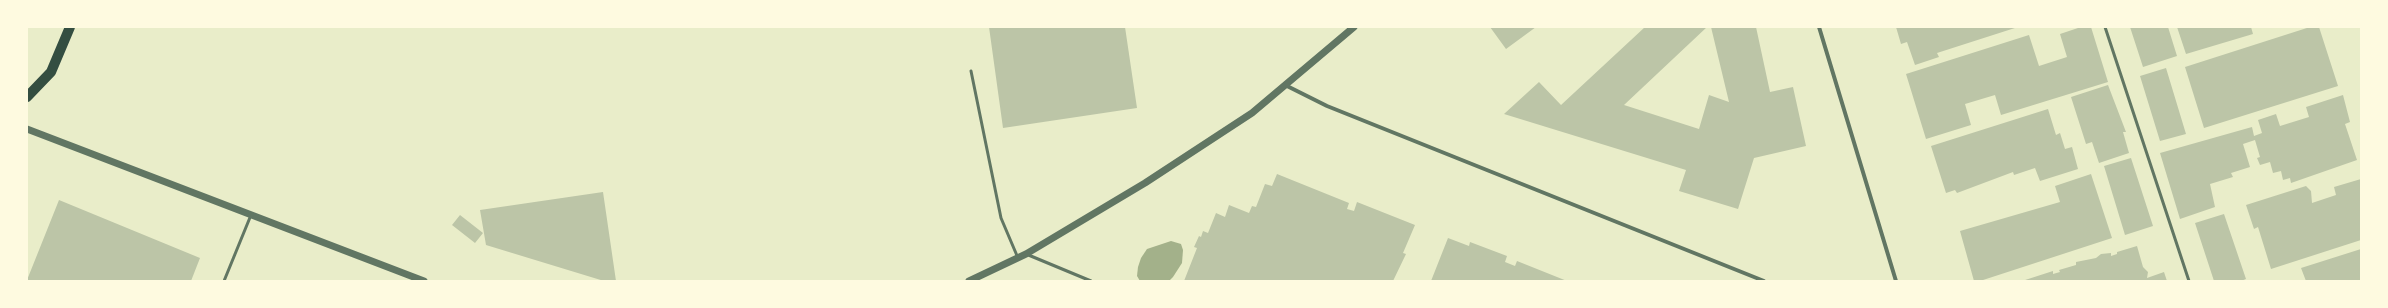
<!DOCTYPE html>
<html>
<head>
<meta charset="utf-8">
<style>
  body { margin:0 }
  #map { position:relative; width:2388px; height:308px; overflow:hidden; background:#e9edc9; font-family:"Roboto Condensed",sans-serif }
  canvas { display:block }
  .frame { position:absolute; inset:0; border:28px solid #fefae0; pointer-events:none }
</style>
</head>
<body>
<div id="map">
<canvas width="2388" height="308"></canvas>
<div class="frame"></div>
</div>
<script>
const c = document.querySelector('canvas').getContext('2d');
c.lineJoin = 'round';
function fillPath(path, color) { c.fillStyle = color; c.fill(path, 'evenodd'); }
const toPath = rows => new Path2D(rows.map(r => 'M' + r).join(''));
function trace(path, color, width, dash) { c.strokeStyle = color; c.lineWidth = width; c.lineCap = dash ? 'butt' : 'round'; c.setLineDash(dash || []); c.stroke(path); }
fillPath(toPath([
  [1171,241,1181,244,1183,250,1182,263,1173,277,1169,281,1140,281,1137,276,1138,267,1141,258,1147,249]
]), '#a3b18a');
fillPath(toPath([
  [989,27,1125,27,1137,108,1003,128],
  [1490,27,1536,27,1506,49],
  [1645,27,1707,27,1624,105,1699,129,1709,95,1729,102,1711,27,1756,27,1770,92,1793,87,1806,146,1754,158,1738,209,1679,191,1686,170,1504,114,1539,82,1561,105],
  [1896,27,2018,27,1937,53,1939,57,1915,65,1907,42,1901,44],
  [2081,27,2091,27,2108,82,2001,115,1995,95,1965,104,1971,125,1926,139,1906,74,2029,35,2039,66,2067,57,2060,34],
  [2130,27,2168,27,2177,56,2143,67],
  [2177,27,2251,27,2253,34,2186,54],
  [2310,27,2319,27,2338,86,2204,128,2185,67],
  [2166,68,2186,134,2160,141,2140,76],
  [2108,85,2126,132,2123,132,2129,153,2099,163,2092,142,2086,144,2071,97],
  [2343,95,2350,122,2345,124,2357,160,2291,183,2290,178,2283,180,2281,171,2273,173,2270,162,2260,165,2257,158,2260,157,2255,140,2243,144,2250,167,2231,173,2233,177,2210,184,2215,207,2180,219,2160,153,2252,127,2254,136,2262,133,2258,120,2276,114,2280,126,2309,117,2306,107],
  [2048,109,2056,135,2060,133,2065,149,2072,147,2078,169,2040,181,2035,168,2014,175,2013,172,1957,193,1955,190,1946,193,1931,146],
  [2131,158,2153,226,2125,235,2104,166],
  [1277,174,1349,203,1347,209,1354,211,1357,202,1415,225,1403,253,1406,254,1393,281,1184,281,1197,248,1194,247,1199,236,1201,237,1203,231,1208,233,1216,213,1225,217,1229,205,1249,213,1252,206,1256,207,1265,184,1272,186],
  [2091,174,2112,238,1980,281,1974,281,1960,231,2060,202,2055,186],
  [2361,179,2361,240,2271,269,2258,227,2254,229,2246,205,2306,186,2311,191,2312,203,2336,195,2334,187],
  [603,192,616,281,604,281,486,245,480,210],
  [59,200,200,258,191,281,27,280],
  [2224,214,2246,279,2241,281,2214,281,2195,223],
  [460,215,483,233,475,243,452,225],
  [1448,238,1469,246,1470,242,1507,256,1505,262,1515,266,1517,261,1567,281,1431,281],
  [2137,246,2143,267,2148,272,2147,278,2164,272,2167,281,2022,281,2053,271,2053,274,2060,272,2059,270,2076,265,2076,262,2096,258,2101,254,2111,253,2111,256,2117,254,2117,252],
  [2361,249,2361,281,2306,281,2301,268]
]), '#bcc5a7');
trace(toPath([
  [2105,27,2189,281],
  [971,71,1001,218,1018,258],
  [1026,254,1091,281],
  [224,281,251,215]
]), '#617663', 3);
trace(toPath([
  [1819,27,1896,281],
  [1285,85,1327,106,1764,281]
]), '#617663', 4);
trace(toPath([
  [27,129,424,281],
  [969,281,1026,254,1145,183,1252,113,1354,27]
]), '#617663', 7);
trace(toPath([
  [27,97,51,72,70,27]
]), '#344e41', 10);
</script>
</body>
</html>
